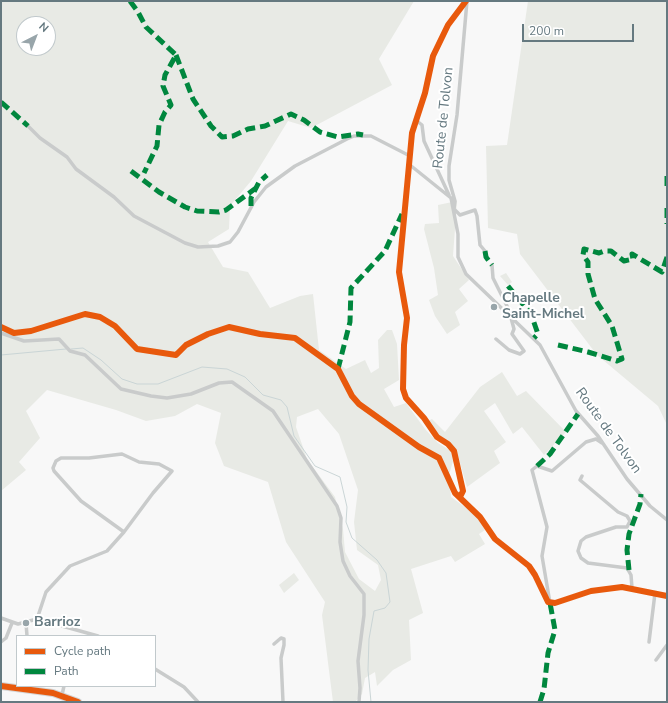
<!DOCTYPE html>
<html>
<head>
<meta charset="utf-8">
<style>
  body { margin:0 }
  #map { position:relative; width:668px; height:703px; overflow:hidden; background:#f8f8f8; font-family:"Nunito Sans",sans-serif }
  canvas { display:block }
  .frame { position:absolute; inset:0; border:2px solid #657980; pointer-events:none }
  .legend { position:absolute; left:16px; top:635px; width:140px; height:52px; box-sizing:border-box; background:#fff; border:1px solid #c1c9cc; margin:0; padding:5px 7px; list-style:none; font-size:12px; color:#657980 }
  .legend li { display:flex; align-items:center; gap:8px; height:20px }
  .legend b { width:20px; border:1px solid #c1c9cc }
  .north { position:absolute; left:16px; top:16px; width:40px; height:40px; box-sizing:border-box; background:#fff; border:1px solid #c1c9cc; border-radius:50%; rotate:42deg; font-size:11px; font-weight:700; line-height:16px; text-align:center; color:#657980 }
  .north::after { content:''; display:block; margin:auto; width:14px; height:18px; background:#98a5aa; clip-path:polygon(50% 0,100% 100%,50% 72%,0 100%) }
  .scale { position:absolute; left:522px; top:24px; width:112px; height:18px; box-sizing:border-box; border:2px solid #657980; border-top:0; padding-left:5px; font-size:12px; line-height:14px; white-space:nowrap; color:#657980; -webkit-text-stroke:3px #fff; paint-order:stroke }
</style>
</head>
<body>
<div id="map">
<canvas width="668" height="703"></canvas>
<div class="frame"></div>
<ul class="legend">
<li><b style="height:5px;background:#e8590c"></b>Cycle path</li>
<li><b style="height:5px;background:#00873e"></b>Path</li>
</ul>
<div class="north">N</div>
<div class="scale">200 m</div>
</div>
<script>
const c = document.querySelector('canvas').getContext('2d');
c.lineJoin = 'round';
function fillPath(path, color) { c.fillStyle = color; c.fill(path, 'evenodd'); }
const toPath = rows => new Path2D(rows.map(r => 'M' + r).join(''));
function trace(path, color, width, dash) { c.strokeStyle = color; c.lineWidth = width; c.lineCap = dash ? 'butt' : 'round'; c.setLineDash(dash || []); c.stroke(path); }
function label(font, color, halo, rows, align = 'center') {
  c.font = font + ' "Nunito Sans",sans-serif'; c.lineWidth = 4; c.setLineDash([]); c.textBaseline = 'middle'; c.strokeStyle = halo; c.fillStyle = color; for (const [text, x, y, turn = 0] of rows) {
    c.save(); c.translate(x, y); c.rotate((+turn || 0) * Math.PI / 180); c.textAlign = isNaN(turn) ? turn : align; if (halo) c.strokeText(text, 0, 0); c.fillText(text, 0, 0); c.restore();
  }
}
fillPath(toPath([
  [1,1,414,1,379,59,392,85,311,128,288,121,251,181,230,206,229,229,208,242,223,267,248,272,270,308,300,296,313,294,319,350,346,369,365,360,371,373,379,368,378,340,387,330,392,330,397,344,399,380,384,389,394,407,406,403,425,429,438,443,451,451,453,461,449,475,451,497,476,515,485,530,479,534,485,544,455,562,451,556,411,569,423,613,409,620,411,660,393,670,377,686,375,672,365,678,362,694,355,702,333,702,322,615,325,602,286,542,268,482,224,466,215,443,221,413,197,404,175,416,146,421,116,410,47,390,26,411,40,438,19,462,26,470,1,491],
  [24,24,48,24,48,48,24,48],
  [318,409,339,434,358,490,354,522,357,550,378,565,381,580,375,591,359,579,345,552,343,529,335,497,307,459,296,427,297,417],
  [528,1,667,1,667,425,658,406,597,355,520,254,517,234,488,228,486,146,507,145],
  [457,201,453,256,469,280,459,289,468,301,455,312,460,325,447,334,435,316,429,300,438,295,434,268,424,229,425,224,439,223,438,205],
  [506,273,512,282,508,285,500,276],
  [502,372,517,396,526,391,566,432,544,455,522,427,513,434,495,403,484,411,506,442,494,451,500,463,467,487,456,449,438,435,428,421,432,419,445,432,480,387],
  [294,573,299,580,284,593,279,585]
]), '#e8eae5');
trace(toPath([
  [71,349,83,348,101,360,122,379,137,384,158,384,202,367,227,369,245,377,263,395,281,400,287,407,294,436,315,466,340,477,347,507,346,522,352,538,377,560,386,573,390,602,385,608,374,611,369,639,368,670,371,702],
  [1,355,66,349]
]), '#cad5d6', 1);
const primary = toPath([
  [1,686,53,693,78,702]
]);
trace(primary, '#d4d5d6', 8);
trace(toPath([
  [417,121,422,125,424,141,449,195],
  [28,126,40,138,67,157,76,169,114,197,134,216,185,243,198,247,218,246,230,242,238,232,254,202,266,187,295,166,347,139,354,136,371,136,410,156],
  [410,165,451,198,458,234,458,257,466,274,540,345,576,411,598,436,627,479,650,506,667,520],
  [454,209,455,201,449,180,449,166,457,115,467,1],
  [454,209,460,215,475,210,477,216,480,245,485,251],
  [492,265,493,278,509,310,508,314],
  [1,327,14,333,31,331,85,314,100,317,115,326,137,349,176,355,186,345,208,334,229,327,260,334,295,338,338,369,352,396,359,404,419,447,439,458,455,493,480,517,495,539,529,566,535,575,548,602,555,603,591,591,622,587,667,596],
  [1,333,24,341,59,339,70,351,85,355,121,389,151,396,167,398,191,394,219,383,232,382,273,411,337,506,341,518,340,542,343,561,350,576,364,594,364,615,358,661,360,688,359,702],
  [496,339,509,350,520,354,524,351,512,334,514,329,511,318],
  [582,476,580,480,618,512,627,516,630,521,627,527,616,527,586,537,581,541,578,551,581,558,588,563,627,568,631,575,632,588],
  [460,497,463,491,454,451,448,444,437,437,424,418,406,398,403,389,404,345,407,318,399,272,412,133,425,93,433,56,448,25,466,1],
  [550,603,542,556,547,527,532,470,537,466,552,471,586,442,596,439,602,443],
  [1,618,18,624,37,619,98,636],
  [37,619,46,592,70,566,107,551,124,532,153,493,172,471,159,464,139,462,122,454,89,458,61,458,56,461,53,468,54,471,81,501,124,532],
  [26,623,27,636],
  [1,642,6,638,12,623],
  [649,642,655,593],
  [274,644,281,638,284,639,284,645,281,658,283,702],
  [656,660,667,645],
  [155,669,184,687,198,702],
  [62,695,64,686]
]), '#c9cbcb', 3.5);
trace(primary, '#dedfdf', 5.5);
trace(toPath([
  [130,1,138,12,146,27,176,55,165,75,163,86,171,105,165,112,159,125,157,146,144,173],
  [176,55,193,99,211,126,222,137,233,136,248,129,265,126,291,114,304,120,320,132,338,137,358,134,363,135],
  [1,102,28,126],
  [131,171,159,192,185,207,197,211,219,212,226,210,256,188],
  [667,176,667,186],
  [251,206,251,198,259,182,267,175],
  [667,208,667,224],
  [485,251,486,257,492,265],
  [508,286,531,314,538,334,534,338],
  [558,345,588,352,617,361,622,359,612,326,595,299,588,274,588,262,583,255,584,249,599,253,604,251,611,251,624,261,633,259,632,254,662,272,667,257],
  [338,369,350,322,351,288,385,251,402,214],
  [537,466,550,454,578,414],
  [629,570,627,550,629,534,640,504,641,494],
  [540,702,544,689,548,653,555,630,550,603]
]), '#00873e', 5, [10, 5]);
trace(toPath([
  [1,327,14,333,31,331,85,314,100,317,115,326,137,349,176,355,186,345,208,334,229,327,260,334,295,338,338,369,352,396,359,404,419,447,439,458,455,493,480,517,495,539,529,566,535,575,548,602,555,603,591,591,622,587,667,596],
  [460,497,463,491,454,451,448,444,437,437,424,418,406,398,403,389,404,345,407,318,399,272,412,133,425,93,433,56,448,25,466,1],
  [1,686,53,693,78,702]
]), '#e8590c', 6);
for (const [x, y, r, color] of [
  [494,307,4,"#98a5aa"],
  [26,623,4,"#98a5aa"]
]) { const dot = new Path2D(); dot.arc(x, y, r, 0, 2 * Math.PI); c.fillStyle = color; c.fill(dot); trace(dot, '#fff', 1.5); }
label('14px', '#657980', '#fff', [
  ["Route de Tolvon",444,118,-84],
  ["Route de Tolvon",608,431,54]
]);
label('bold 14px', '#657980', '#fff', [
  ["Chapelle",502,299],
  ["Saint-Michel",502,315],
  ["Barrioz",34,623]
], 'left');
</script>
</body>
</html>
